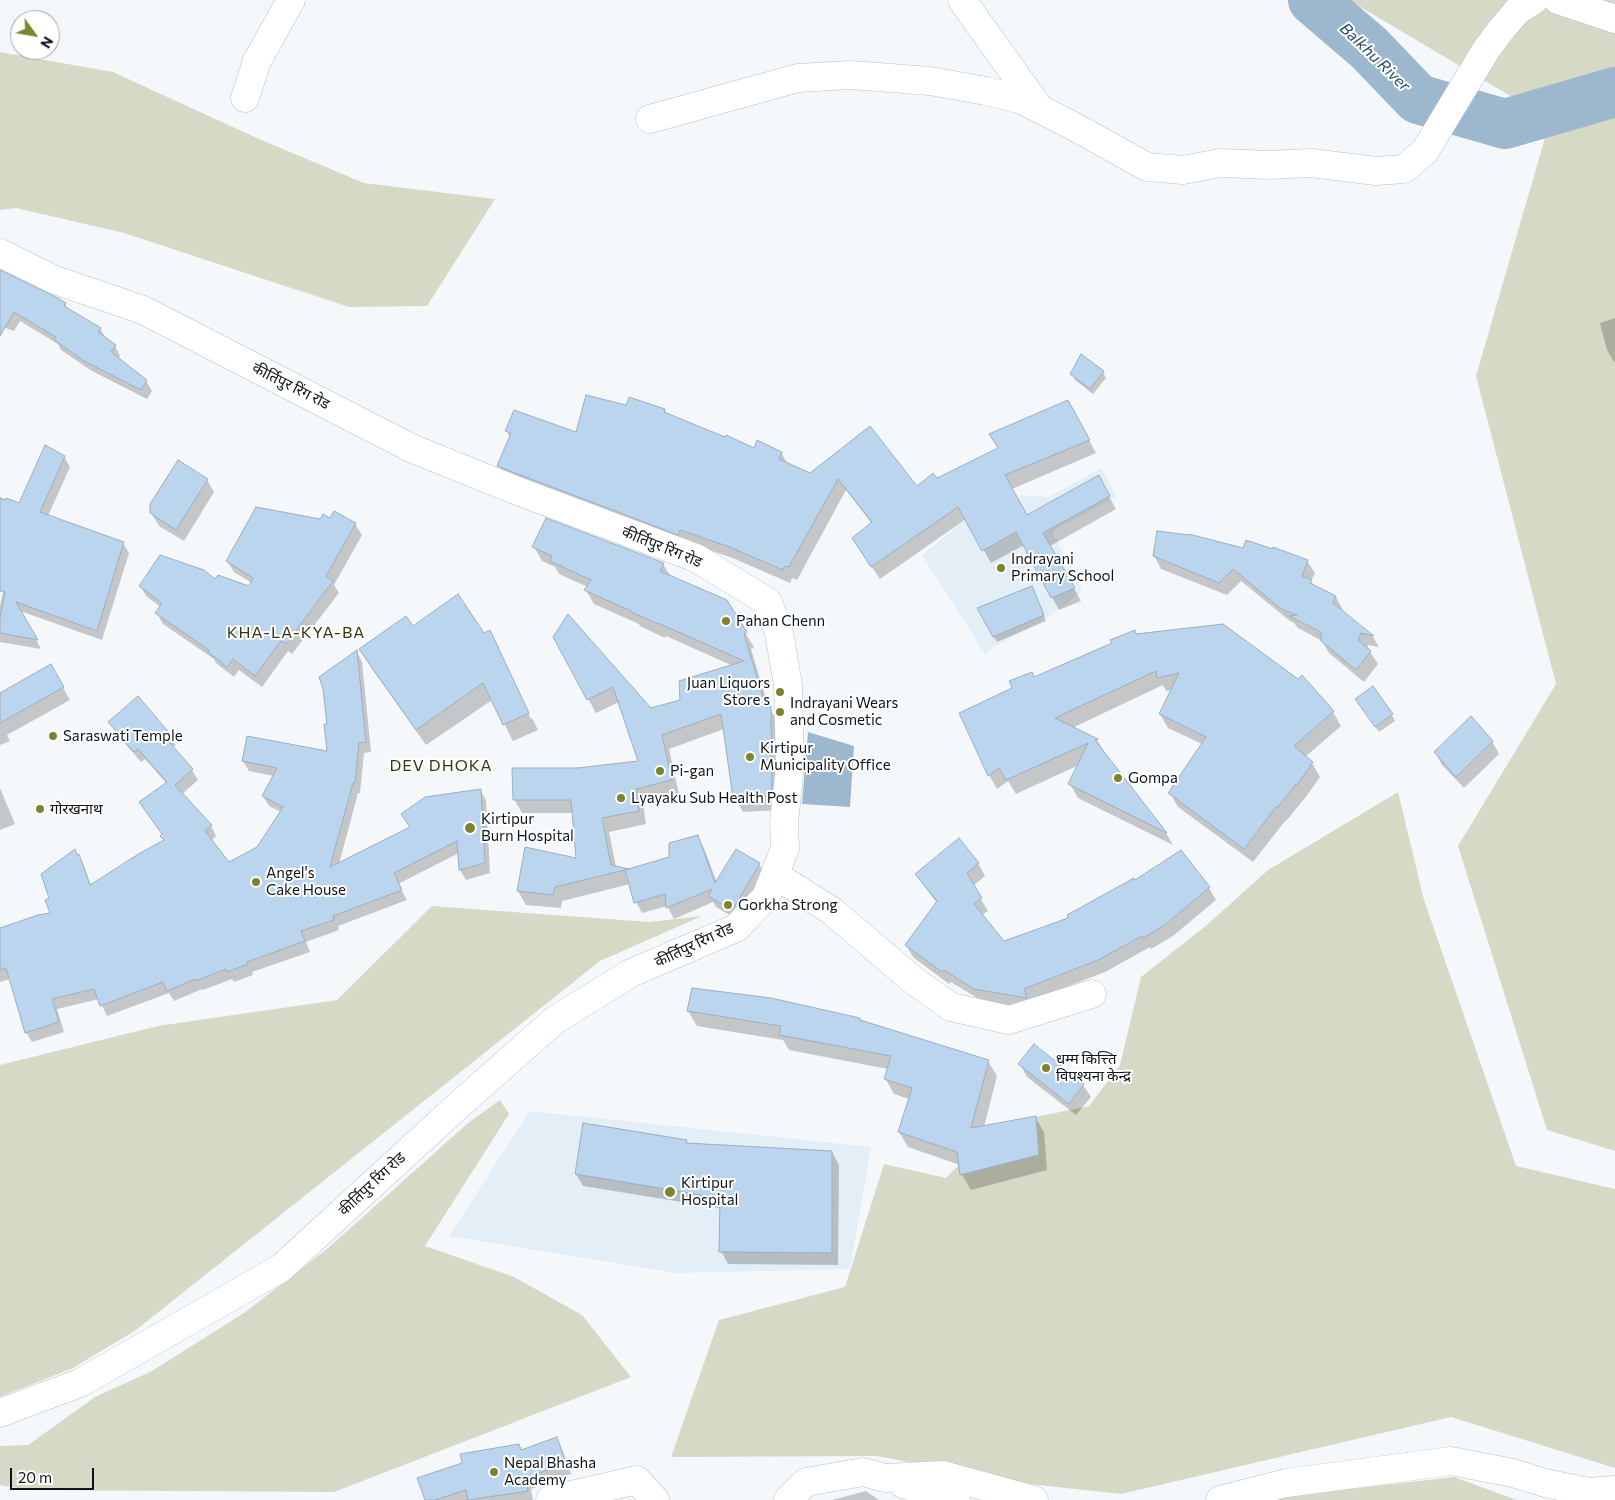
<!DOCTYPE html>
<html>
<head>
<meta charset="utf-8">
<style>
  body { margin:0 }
  #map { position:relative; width:1615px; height:1500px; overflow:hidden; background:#f5f8fb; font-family:Commissioner,sans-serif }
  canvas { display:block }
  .north { position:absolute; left:10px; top:10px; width:50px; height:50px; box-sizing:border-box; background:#fff; border:1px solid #9fa1a3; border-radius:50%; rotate:122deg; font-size:14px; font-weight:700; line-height:20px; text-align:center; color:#0e1419 }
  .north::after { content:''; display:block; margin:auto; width:18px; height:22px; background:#7d842f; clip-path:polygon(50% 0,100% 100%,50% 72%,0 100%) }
  .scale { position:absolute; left:10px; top:1468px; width:84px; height:22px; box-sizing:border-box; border:2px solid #0e1419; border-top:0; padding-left:6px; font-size:15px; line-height:18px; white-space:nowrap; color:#0e1419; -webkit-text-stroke:4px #fff; paint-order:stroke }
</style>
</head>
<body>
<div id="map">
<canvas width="1615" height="1500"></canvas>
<div class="north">N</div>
<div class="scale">20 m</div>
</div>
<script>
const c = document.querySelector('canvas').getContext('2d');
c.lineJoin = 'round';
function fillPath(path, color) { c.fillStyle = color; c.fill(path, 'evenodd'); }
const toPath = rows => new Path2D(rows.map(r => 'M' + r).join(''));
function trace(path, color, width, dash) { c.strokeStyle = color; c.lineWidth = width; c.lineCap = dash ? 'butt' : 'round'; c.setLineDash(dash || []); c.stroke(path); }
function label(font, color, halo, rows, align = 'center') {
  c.font = font + ' Commissioner,"Noto Sans Devanagari",sans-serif'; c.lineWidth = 4; c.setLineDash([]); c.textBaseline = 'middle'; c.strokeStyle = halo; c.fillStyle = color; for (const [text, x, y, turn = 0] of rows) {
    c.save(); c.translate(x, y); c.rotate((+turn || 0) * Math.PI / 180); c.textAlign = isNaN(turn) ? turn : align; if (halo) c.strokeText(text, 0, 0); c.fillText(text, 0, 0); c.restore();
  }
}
fillPath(toPath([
  [1101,468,1117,496,1055,530,1053,534,1080,581,1081,592,1052,615,992,648,985,654,922,555,965,520,1021,495,1049,497],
  [530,1111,871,1147,850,1269,677,1273,449,1236]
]), '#e4eef6');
fillPath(toPath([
  [1349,0,1615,0,1615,1151,1547,1130,1458,846,1556,684,1476,376,1551,117,1512,97],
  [0,52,113,72,259,139,364,183,495,199,427,306,349,307,124,233,16,208,0,210],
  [1398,792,1424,900,1516,1166,1615,1189,1615,1468,1451,1417,1121,1494,1011,1482,877,1456,671,1457,719,1320,845,1287,884,1164,946,1178,997,1125,1089,1106,1120,1065,1141,977,1208,924,1268,870],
  [432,906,649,922,702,916,600,961,136,1330,73,1368,0,1397,0,1065,158,1026,337,1000],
  [500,1100,509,1114,425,1246,514,1277,582,1315,631,1377,334,1492,28,1490,0,1485,0,1446,28,1445,95,1397,152,1371,244,1313,327,1249,468,1123],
  [1454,1477,1517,1500,1252,1500]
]), '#d6d9c5');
fillPath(toPath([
  [808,732,854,746,850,807,802,804]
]), '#9db7cf');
fillPath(toPath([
  [0,272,65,304,68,309,100,328,106,338,115,346,120,356,118,360,146,381,152,391,147,399,92,371,61,350,58,344,20,321,14,331,0,326],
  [1615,318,1615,362,1614,362,1607,350,1600,323],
  [1103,372,1106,378,1093,394,1075,380,1072,374],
  [627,407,665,410,667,415,755,449,781,453,788,464,810,475,917,488,1075,414,1096,453,1012,489,1027,517,1098,477,1116,509,1050,546,1081,601,1059,610,1024,545,991,563,966,519,880,579,861,551,872,524,846,490,797,580,792,578,790,583,735,559,506,479,499,466,510,438,507,431,576,434],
  [64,457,70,467,48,516,123,543,129,553,102,640,20,611,41,649,0,642,0,606,12,547,0,542,0,497,20,505],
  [207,480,214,492,184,541,159,526,151,513],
  [331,519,355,524,362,535,334,585,339,593,292,654,288,651,262,687,239,670,234,677,216,663,214,659,163,624,157,613,161,607,147,597,140,586,216,580,250,588,252,583,234,572,227,561,321,521],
  [534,547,663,564,671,577,726,601,754,647,751,649,769,708,778,721,778,810,743,812,735,798,724,729,669,749,679,794,643,803,646,824,609,832,616,867,628,870,671,858,697,837,704,848,717,883,759,864,766,876,738,920,716,907,713,902,674,919,667,906,642,913,636,902,630,884,562,901,561,908,526,905,518,891,578,859,573,813,522,813,514,799,578,769,640,762,619,702,596,713,554,637,650,710,682,701,733,666,666,636,665,638,640,626,639,624,594,604,586,590,588,587,559,574,555,567,542,561],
  [1244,550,1307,561,1315,573,1311,581,1314,587,1336,597,1343,610,1342,611,1373,637,1379,647,1368,645,1367,649,1370,652,1378,664,1364,682,1329,653,1322,641,1298,628,1294,623,1290,621,1241,581,1227,595,1161,569,1154,556],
  [1032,587,1046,621,997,642,978,608],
  [412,627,484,635,490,632,499,647,497,647,531,719,532,718,538,730,513,741,492,700,426,745,370,666,361,649],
  [1134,631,1136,635,1333,712,1341,726,1305,757,1312,763,1320,777,1305,798,1286,821,1285,821,1253,862,1178,807,1170,793,1202,744,1168,728,1160,714,1172,690,1166,691,1163,685,1072,728,1097,740,1105,753,1104,754,1166,833,1173,845,1078,798,1070,784,1079,765,1016,794,1008,781,997,789,989,775,1034,679,1113,644],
  [357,652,362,662,371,752,364,753,360,793,358,793,339,864,411,828,402,815,480,790,486,800,490,873,466,880,460,870,459,853,398,884,407,900,338,926,339,930,306,942,310,952,252,972,253,975,234,982,232,979,203,990,202,989,174,1001,169,993,107,1016,99,999,57,1009,64,1032,32,1042,26,1032,10,979,0,982,0,942,52,914,51,899,78,856,84,866,91,886,165,841,163,835,147,813,167,784,145,759,141,762,116,733,110,723,138,698,171,737,176,746,171,746,192,770,198,780,182,794,211,826,216,836,211,841,229,863,258,848,281,812,269,806,263,796,274,776,249,771,243,761,329,752,328,725],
  [51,666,70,700,7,735,10,741,0,745,0,694],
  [1356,700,1392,715,1395,721,1379,732],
  [1492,741,1499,754,1464,788,1442,765,1435,752],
  [0,788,15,824,0,830],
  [1181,852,1209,888,1216,900,1173,936,1151,949,1150,947,1105,972,1030,1001,1033,1010,982,1001,951,982,949,984,913,957,906,945,937,903,924,886,917,874,978,863,985,876,973,886,988,911,982,915,1004,943,1070,919,1135,882],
  [688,1011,861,1021,988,1061,997,1076,984,1127,1035,1117,1044,1132,1047,1170,971,1190,962,1175,960,1165,908,1147,899,1132,909,1099,894,1094,885,1078,888,1069,789,1050,783,1040,697,1026],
  [1034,1046,1083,1085,1091,1097,1076,1115,1027,1077,1020,1064],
  [686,1141,688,1144,832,1152,839,1165,838,1265,728,1264,721,1251,721,1212,719,1208,583,1186,576,1174],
  [556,1439,562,1449,571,1474,531,1489,533,1500,426,1500,519,1445,522,1451],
  [866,1491,879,1500,832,1500]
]), '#0003');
trace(toPath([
  [1313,0,1369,48,1418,99,1505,124,1615,92]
]), '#9db7cf', 50);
const building = toPath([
  [0,270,56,297,66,303,64,306,101,328,98,332,116,345,111,352,147,380,141,390,84,361,54,340,56,337,14,312,0,336,0,270],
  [1081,354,1104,371,1090,389,1070,374,1081,354],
  [586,395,626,405,629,397,665,409,664,412,725,437,726,435,754,448,757,440,782,452,779,459,810,473,870,426,917,486,933,473,937,478,998,448,989,434,1068,400,1090,440,1005,475,1027,515,1099,475,1110,496,1043,533,1075,588,1051,598,1016,532,982,551,958,507,871,567,852,538,872,522,838,479,789,567,785,566,783,570,727,546,680,530,678,535,497,466,511,433,505,431,514,410,576,432,586,395],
  [45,445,65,456,40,512,124,542,97,631,16,602,38,640,0,633,0,618,5,592,0,591,0,498,5,500,6,498,19,503,45,445],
  [178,460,208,479,176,530,150,513,150,504,178,460],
  [256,507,320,519,323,514,330,518,334,511,356,523,326,576,333,581,286,644,281,641,255,676,233,659,227,667,208,652,209,650,155,613,162,603,139,586,160,555,204,570,215,579,218,575,249,586,253,578,226,561,256,507],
  [546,518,664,563,660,571,727,600,747,632,744,634,766,707,771,706,772,783,771,796,733,798,721,714,662,735,672,780,636,789,639,811,602,818,611,865,629,869,555,887,553,895,517,891,525,847,576,858,571,800,513,800,512,768,577,768,638,761,613,687,587,700,553,637,568,614,651,708,680,700,679,681,744,661,658,623,658,624,631,612,631,611,584,590,591,580,550,561,552,556,532,547,546,518],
  [1157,531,1189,535,1189,534,1243,548,1246,540,1273,549,1273,547,1308,560,1302,576,1312,580,1310,583,1336,596,1333,603,1374,636,1361,633,1358,640,1371,651,1356,670,1321,641,1321,632,1289,616,1297,615,1281,609,1233,569,1219,583,1153,556,1157,531],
  [1032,586,1044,615,993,637,977,608,1032,586],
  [458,594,484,633,490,630,529,713,503,725,483,683,416,730,359,649,406,616,413,626,458,594],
  [1223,624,1298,679,1302,675,1334,711,1294,746,1313,762,1297,785,1296,784,1277,808,1276,807,1244,849,1168,793,1206,737,1159,714,1179,673,1157,678,1156,671,1055,718,1098,739,1095,740,1167,833,1068,784,1088,743,1006,780,999,768,988,776,959,713,1012,688,1009,681,1032,672,1034,677,1112,643,1110,640,1135,630,1136,634,1223,624],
  [357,650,366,742,359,743,355,783,353,783,330,867,410,827,401,814,425,797,481,789,485,863,459,870,457,841,394,873,402,890,333,916,334,920,301,931,305,941,247,962,248,964,227,972,226,969,196,981,195,979,167,991,163,982,100,1006,94,989,52,999,59,1022,25,1033,6,968,0,970,0,928,38,915,50,913,45,900,49,898,41,874,75,849,77,855,79,854,90,885,140,853,164,840,160,836,162,834,139,802,167,782,138,749,134,752,108,722,138,696,172,736,164,736,193,769,175,785,212,825,205,831,229,862,257,847,283,807,262,796,277,768,242,761,247,736,327,751,324,724,327,724,323,689,319,677,357,650],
  [51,664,64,687,0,723,0,693,51,664],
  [1373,686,1393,714,1375,727,1355,699,1373,686],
  [1471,716,1493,741,1456,777,1434,752,1471,716],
  [698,835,715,883,736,849,760,863,733,909,732,910,708,896,712,889,666,908,665,894,634,903,625,870,669,857,669,843,698,835],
  [959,838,979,863,967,873,982,898,974,904,1004,941,1068,918,1067,915,1134,878,1135,880,1181,850,1210,887,1166,924,1143,938,1142,936,1098,960,1024,989,1027,998,974,989,944,970,942,972,905,945,937,901,915,874,959,838],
  [692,988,771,998,860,1018,860,1020,989,1060,971,1128,1036,1116,1039,1155,960,1175,957,1152,898,1132,912,1088,884,1079,891,1056,779,1035,781,1026,687,1011,692,988],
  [1034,1044,1084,1084,1069,1104,1018,1064,1034,1044],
  [583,1123,687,1140,686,1143,832,1151,832,1253,719,1252,720,1200,713,1200,713,1197,575,1174,583,1123],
  [557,1437,566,1463,526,1478,528,1491,468,1500,466,1490,435,1500,425,1500,417,1478,462,1463,460,1454,519,1444,521,1450,557,1437]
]);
fillPath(building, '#bad5ed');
trace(building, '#9daebd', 1);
const minor = toPath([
  [962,0,1039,108],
  [1558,0,1615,19],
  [245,98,257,61,291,0],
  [650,119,798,78,851,75,930,81,986,91,1020,99,1075,127,1147,167,1183,170,1220,163,1270,165,1311,163,1376,171,1404,169,1425,151,1486,50,1500,31,1517,11,1534,0],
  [0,253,55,280,143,310,411,448,515,490,696,558,768,602,779,633,788,685,790,766,784,822,785,848,766,897,736,928,631,973,555,1020,460,1104,281,1268,80,1383,0,1413],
  [775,875,832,911,913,980,951,1007,1009,1020,1092,994],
  [903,1484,956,1500],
  [550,1500,637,1480,655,1500],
  [788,1500,806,1482,863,1472,885,1478,943,1475,1034,1500],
  [1220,1500,1286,1483,1451,1461,1513,1473,1545,1483,1588,1492,1615,1490]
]);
trace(minor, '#b1c2d2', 29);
trace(minor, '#fff', 28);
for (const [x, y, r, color] of [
  [1001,568,5,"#7d842f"],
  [726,621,5,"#7d842f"],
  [780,692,5,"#7d842f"],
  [780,712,5,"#7d842f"],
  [53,736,5,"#7d842f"],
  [750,757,5,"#7d842f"],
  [660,771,5,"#7d842f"],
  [1118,778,5,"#7d842f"],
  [621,798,5,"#7d842f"],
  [40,809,5,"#7d842f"],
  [470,828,6,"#7d842f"],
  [256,882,5,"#7d842f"],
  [728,905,5,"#7d842f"],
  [1046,1068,5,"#7d842f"],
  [670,1192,6,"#7d842f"],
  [494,1472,5,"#7d842f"]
]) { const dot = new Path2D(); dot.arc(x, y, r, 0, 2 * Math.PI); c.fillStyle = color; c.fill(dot); trace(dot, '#fff', 2); }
label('15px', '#0e1419', '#fff', [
  ["कीर्तिपुर रिंग रोड",291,386,27],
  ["कीर्तिपुर रिंग रोड",662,547,22],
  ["कीर्तिपुर रिंग रोड",694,945,-25],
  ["कीर्तिपुर रिंग रोड",372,1184,-43]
]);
label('15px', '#0e1419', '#fff', [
  ["Indrayani",1011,559],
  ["Primary School",1011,576],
  ["Pahan Chenn",736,621],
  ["Juan Liquors",770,683,"right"],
  ["Store s",770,700,"right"],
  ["Indrayani Wears",790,703],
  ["and Cosmetic",790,720],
  ["Saraswati Temple",63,736],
  ["Kirtipur",760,748],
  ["Municipality Office",760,765],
  ["Pi-gan",670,771],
  ["Gompa",1128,778],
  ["Lyayaku Sub Health Post",631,798],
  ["गोरखनाथ",50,809],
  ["Kirtipur",481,819],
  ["Burn Hospital",481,836],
  ["Angel's",266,873],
  ["Cake House",266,890],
  ["Gorkha Strong",738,905],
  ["धम्म कित्त्ति",1056,1059],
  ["विपश्यना केन्द्र",1056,1076],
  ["Kirtipur",681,1183],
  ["Hospital",681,1200],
  ["Nepal Bhasha",504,1463],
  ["Academy",504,1480]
], 'left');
label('italic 16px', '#224d6f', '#fff', [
  ["Balkhu River",1375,57,44]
]);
c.letterSpacing = '1px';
label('16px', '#33370e', '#fff', [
  ["KHA-LA-KYA-BA",296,633],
  ["DEV DHOKA",441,766]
]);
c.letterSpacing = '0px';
</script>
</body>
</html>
